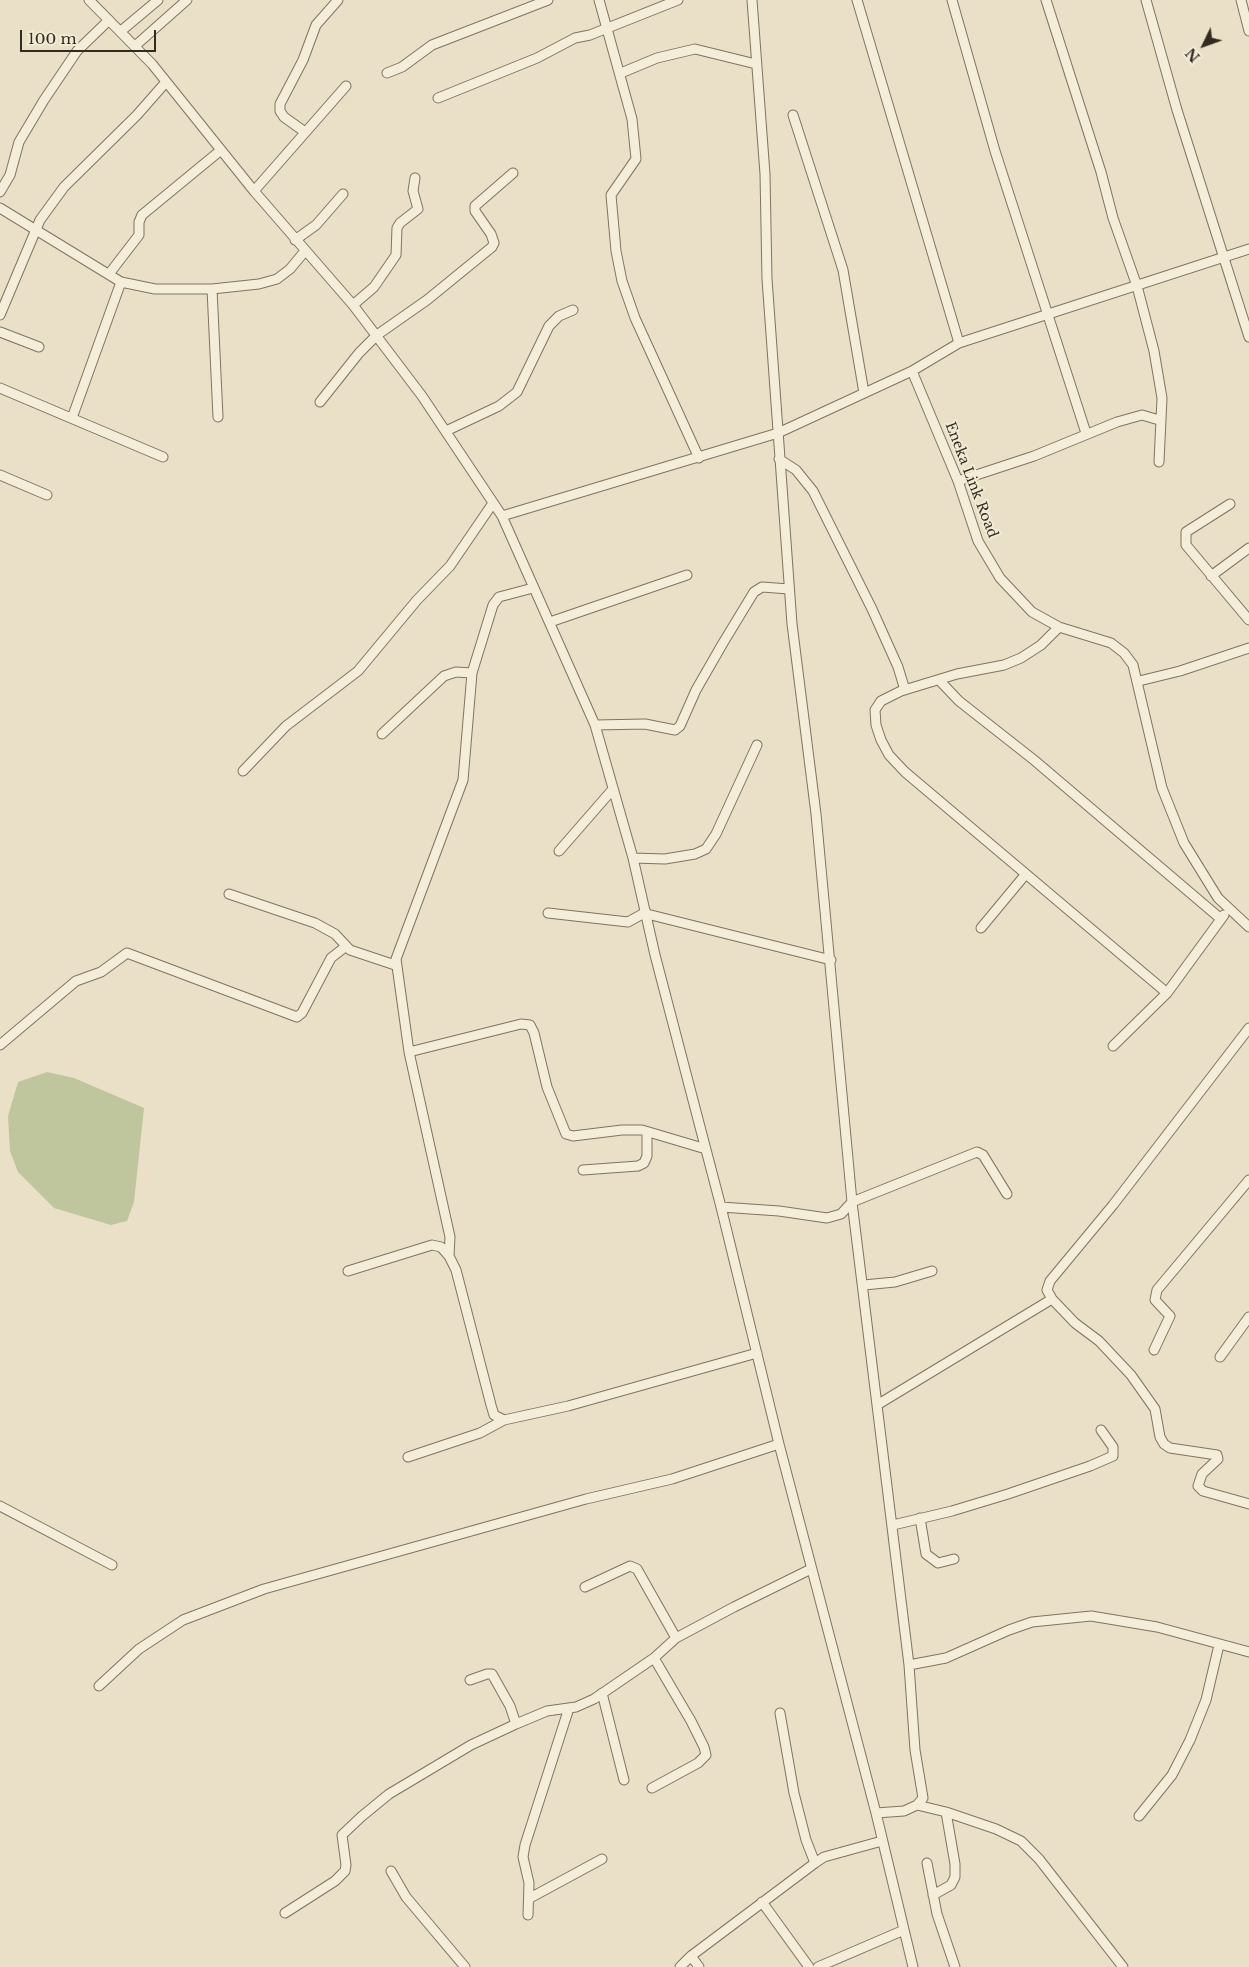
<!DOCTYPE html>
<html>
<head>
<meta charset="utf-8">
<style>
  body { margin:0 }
  #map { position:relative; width:1249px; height:1967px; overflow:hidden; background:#e9e0c7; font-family:"Libre Baskerville",serif }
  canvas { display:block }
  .north { position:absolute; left:1179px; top:20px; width:50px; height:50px; -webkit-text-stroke:4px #f1ead5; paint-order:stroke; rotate:228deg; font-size:14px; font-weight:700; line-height:20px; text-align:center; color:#342b20 }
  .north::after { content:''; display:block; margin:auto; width:18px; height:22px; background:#342b20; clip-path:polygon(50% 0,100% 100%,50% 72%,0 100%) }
  .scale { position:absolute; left:20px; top:30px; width:136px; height:22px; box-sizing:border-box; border:2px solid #342b20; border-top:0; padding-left:6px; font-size:15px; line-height:18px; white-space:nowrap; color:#342b20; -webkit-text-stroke:4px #f1ead5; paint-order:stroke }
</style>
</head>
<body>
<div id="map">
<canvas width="1249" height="1967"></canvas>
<div class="north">N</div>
<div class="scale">100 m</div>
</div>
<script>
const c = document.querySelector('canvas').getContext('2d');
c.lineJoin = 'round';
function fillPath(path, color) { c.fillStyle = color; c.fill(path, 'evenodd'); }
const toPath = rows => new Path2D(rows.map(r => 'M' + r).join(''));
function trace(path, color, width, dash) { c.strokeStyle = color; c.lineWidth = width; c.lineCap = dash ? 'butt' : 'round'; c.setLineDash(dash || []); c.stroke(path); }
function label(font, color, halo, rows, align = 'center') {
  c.font = font + ' "Libre Baskerville",serif'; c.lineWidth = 4; c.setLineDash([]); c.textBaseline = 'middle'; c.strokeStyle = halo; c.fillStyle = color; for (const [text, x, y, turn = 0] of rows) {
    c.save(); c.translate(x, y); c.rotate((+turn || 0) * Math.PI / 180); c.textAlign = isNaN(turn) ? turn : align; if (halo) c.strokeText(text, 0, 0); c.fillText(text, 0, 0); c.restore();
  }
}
fillPath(toPath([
  [47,1072,74,1078,144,1108,134,1202,127,1221,111,1225,54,1208,18,1172,10,1151,8,1116,18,1082]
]), '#bfc59c');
const minor = toPath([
  [89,0,152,64,254,191,353,305,422,396,502,516,595,725,633,858,655,955,721,1207,779,1444,876,1813,913,1967],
  [599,0,632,119,636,159,611,195,616,251,622,281,635,318,699,458],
  [752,0,765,174,767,279,792,624,816,814,852,1202,909,1665,915,1750,923,1798,917,1805,904,1811,876,1813],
  [857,0,959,343],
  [952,0,995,151,1086,433],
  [1046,0,1101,172,1113,218,1137,286,1154,351,1162,398,1159,462],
  [1146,0,1177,110,1249,337],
  [1241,0,1249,31],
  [121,31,158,0],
  [135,46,187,0],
  [387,73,402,67,432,45,548,0],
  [621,73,657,58,695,49,756,64],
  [438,98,537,58,575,38,590,35,678,0],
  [793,115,843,270,864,393],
  [305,132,284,117,280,111,280,104,303,60,316,25,338,0],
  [254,191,346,86],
  [0,192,10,175,19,142,44,100,77,51,109,20],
  [0,208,121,282,155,289,212,289,259,284,277,279,290,269,305,251],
  [295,240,316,225,343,194],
  [109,274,139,235,139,222,142,215,221,150],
  [212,289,218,417],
  [353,305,374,287,396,255,397,228,400,223,418,209,413,191,415,178],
  [0,315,40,220,64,187,137,115,166,82],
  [0,332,39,347],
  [912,371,959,343,1249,249],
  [0,388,163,457],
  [320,402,359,353,377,335,427,300,492,247,494,243,491,234,475,211,475,206,513,173],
  [72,418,121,282],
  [446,431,499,406,517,392,549,326,559,316,573,310],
  [779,459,796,470,813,491,872,609,898,667,905,690],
  [0,475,47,495],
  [958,481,1034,456,1117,422,1142,415,1159,420],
  [1230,504,1186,532,1186,545,1249,620],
  [502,516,778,433,912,371,958,481,978,541,1000,578,1032,612,1059,627,1111,643,1124,653,1133,665,1162,788,1184,843,1218,898,1249,927],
  [1211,576,1249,548],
  [550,622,687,575],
  [1059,627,1041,645,1021,658,1004,665,957,674,901,691,881,701,875,710,876,725,881,740,889,755,905,772,1167,993],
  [939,680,959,701,1034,760,1221,919],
  [1139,681,1180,671,1249,648],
  [595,725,645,724,675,730,680,726,696,690,723,643,754,592,762,587,789,589],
  [382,734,444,676,456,672,472,673],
  [243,771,286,726,358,671,417,600,450,566,493,503],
  [559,851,613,789],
  [633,858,665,859,695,854,706,849,716,834,757,745],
  [229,894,315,923,335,934,350,950,395,965],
  [548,913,628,922,646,912],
  [647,914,831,960],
  [981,928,1025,875],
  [1249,1028,1113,1205,1050,1281,1047,1290,1052,1299,1075,1323,1099,1341,1131,1375,1155,1409,1160,1437,1164,1444,1170,1448,1217,1455,1218,1459,1202,1474,1198,1486,1203,1491,1249,1504],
  [0,1045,76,981,101,972,127,953,297,1017,302,1013,331,958,345,947],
  [1113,1046,1167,993,1224,915],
  [409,1052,521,1024,530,1025,534,1033,547,1087,566,1134,573,1136,622,1130,642,1130,706,1149],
  [583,1170,638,1166,644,1163,647,1156,647,1132],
  [721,1207,779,1211,827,1218,841,1214,852,1202,977,1152,983,1155,1007,1194],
  [449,1256,450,1237,409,1052,396,959,463,780,472,673,493,605,499,597,533,588],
  [348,1271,432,1245,441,1247,449,1256,456,1270,491,1405,494,1415,504,1420,568,1406,757,1353],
  [864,1285,895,1282,932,1271],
  [1154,1350,1170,1316,1155,1300,1157,1290,1249,1180],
  [1220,1357,1249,1317],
  [877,1405,1052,1299],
  [408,1457,480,1433,504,1420],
  [0,1506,112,1565],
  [920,1518,926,1554,938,1563,954,1559],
  [893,1525,952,1511,1008,1494,1090,1466,1113,1456,1113,1447,1101,1430],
  [585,1587,630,1566,637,1569,676,1638],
  [909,1665,946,1658,1009,1630,1032,1622,1091,1616,1157,1627,1249,1652],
  [470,1680,487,1674,492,1674,510,1706,516,1724,547,1711,576,1707,594,1699,654,1658,676,1638,734,1607,811,1569],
  [99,1686,139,1649,183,1620,264,1589,586,1499,672,1479,779,1444],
  [602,1693,624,1780],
  [780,1713,794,1793,806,1840,815,1863],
  [652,1788,698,1763,706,1755,704,1747,691,1721,654,1658],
  [917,1805,946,1812,996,1829,1021,1841,1039,1859,1123,1967],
  [1139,1816,1172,1775,1190,1740,1206,1700,1219,1645],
  [927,1863,937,1914,955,1967],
  [391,1871,406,1897,465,1967],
  [933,1895,951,1885,955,1877,955,1864,946,1812],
  [530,1898,602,1859],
  [762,1902,809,1967],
  [285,1913,335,1881,345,1871,346,1865,342,1835,361,1817,389,1794,471,1745,516,1724],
  [528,1915,529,1883,523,1857,525,1845,569,1708],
  [691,1956,699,1967],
  [680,1967,691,1956,815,1863,824,1857,882,1841],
  [818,1967,904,1930]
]);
trace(minor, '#82735e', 11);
trace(minor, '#f4edd9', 9);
label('14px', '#342b20', '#f1ead5', [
  ["Eneka Link Road",971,480,69]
]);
</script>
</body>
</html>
